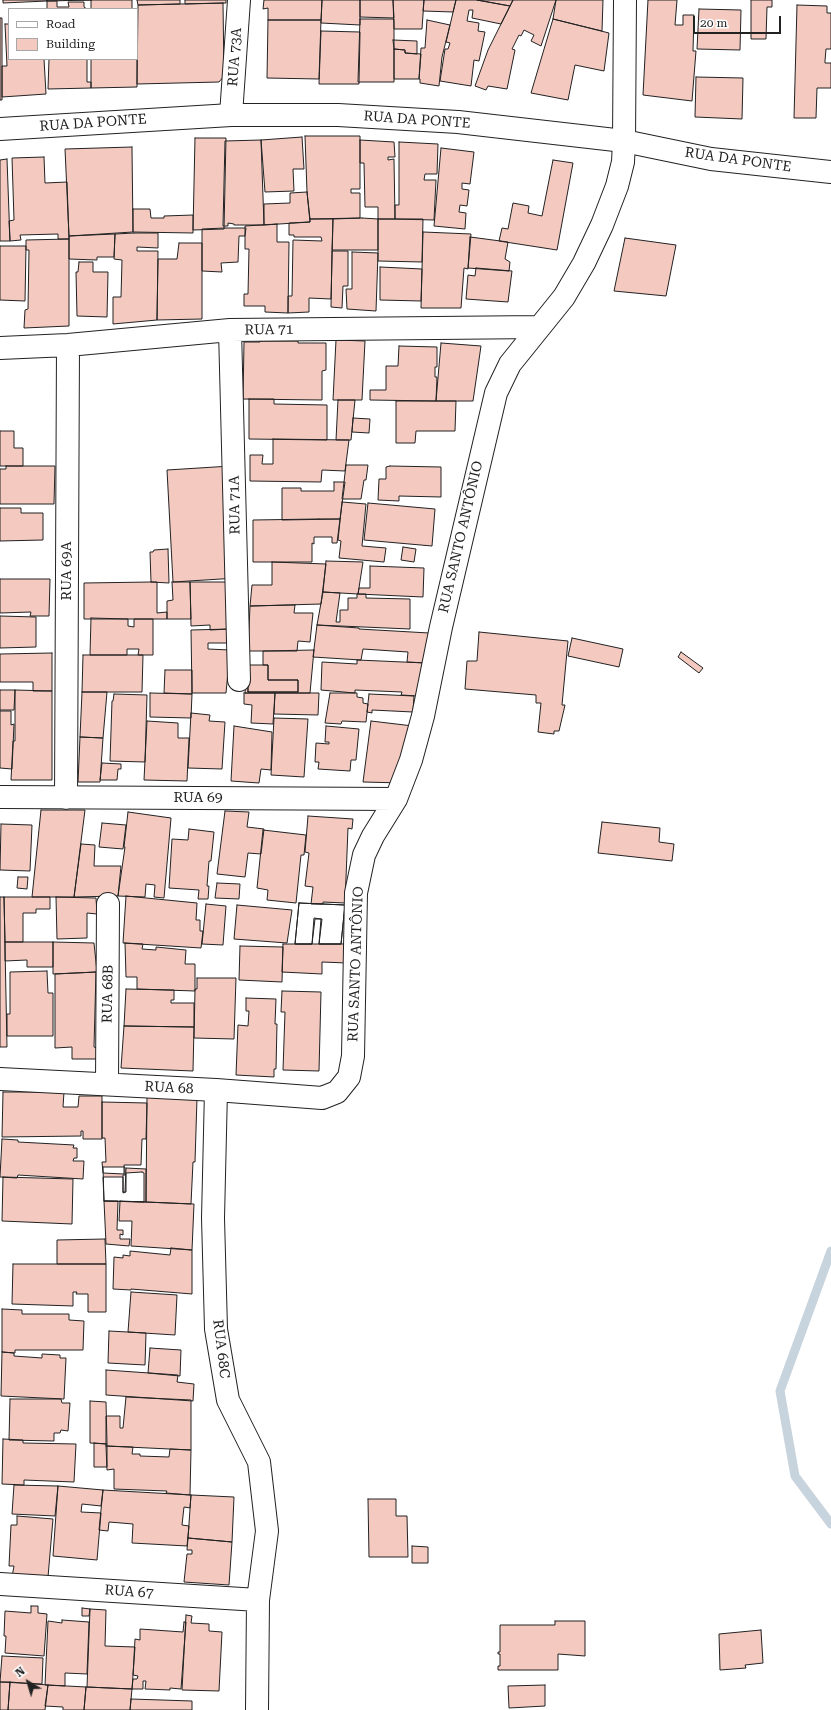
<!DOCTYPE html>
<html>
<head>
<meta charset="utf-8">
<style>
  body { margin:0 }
  #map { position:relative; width:831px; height:1710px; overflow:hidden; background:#fff; font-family:"Roboto Serif",serif }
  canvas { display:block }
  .legend { position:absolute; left:8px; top:8px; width:130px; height:52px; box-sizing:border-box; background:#fff; border:1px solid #a7a7a7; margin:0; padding:5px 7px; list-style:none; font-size:12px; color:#222 }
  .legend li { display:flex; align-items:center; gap:8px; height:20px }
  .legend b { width:20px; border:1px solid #a7a7a7 }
  .north { position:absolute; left:8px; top:1662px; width:40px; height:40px; -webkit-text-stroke:3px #fff; paint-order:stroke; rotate:322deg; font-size:11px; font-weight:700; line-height:16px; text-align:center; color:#222 }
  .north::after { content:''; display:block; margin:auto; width:14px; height:18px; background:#222; clip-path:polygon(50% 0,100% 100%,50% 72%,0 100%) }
  .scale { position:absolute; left:693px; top:16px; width:88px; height:18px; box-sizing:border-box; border:2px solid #222; border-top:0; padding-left:5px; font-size:12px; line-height:14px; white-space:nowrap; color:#222; -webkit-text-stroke:3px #fff; paint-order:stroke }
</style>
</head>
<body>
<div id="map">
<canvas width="831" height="1710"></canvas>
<ul class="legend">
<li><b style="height:5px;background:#fff"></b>Road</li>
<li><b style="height:11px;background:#f3c9c0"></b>Building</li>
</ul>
<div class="north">N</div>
<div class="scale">20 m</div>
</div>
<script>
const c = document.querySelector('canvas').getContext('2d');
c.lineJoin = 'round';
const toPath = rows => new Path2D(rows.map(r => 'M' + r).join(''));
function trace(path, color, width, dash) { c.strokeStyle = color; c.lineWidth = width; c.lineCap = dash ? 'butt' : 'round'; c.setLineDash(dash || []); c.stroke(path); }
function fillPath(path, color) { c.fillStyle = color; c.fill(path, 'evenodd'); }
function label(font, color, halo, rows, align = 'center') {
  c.font = font + ' "Roboto Serif",serif'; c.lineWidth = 3; c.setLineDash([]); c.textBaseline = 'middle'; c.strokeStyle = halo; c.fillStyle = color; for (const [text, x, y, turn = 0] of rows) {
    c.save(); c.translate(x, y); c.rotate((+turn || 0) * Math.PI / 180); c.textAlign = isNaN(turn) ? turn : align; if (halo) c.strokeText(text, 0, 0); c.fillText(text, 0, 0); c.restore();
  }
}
trace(toPath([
  [831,1251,780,1391,795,1476,831,1524]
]), '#c7d3dd', 9);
const building = toPath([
  [3,0,47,0,47,1,3,3,3,0],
  [47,0,92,0,47,1,47,0],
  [91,0,132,0,132,9,91,9,91,0],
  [137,0,180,0,180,4,138,5,137,0],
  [185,0,226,0,226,3,185,4,185,0],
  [264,0,322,0,321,20,268,20,268,8,263,9,264,0],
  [322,0,360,0,360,25,321,23,322,0],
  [360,0,393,0,394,18,360,17,360,0],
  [393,0,424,0,422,29,394,29,393,0],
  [424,0,456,0,453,12,423,11,424,0],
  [456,0,477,0,510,6,501,24,472,18,473,10,469,10,467,21,479,23,478,31,485,32,479,61,474,60,471,86,440,81,445,49,448,49,450,43,446,42,456,0],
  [477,0,513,0,510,6,477,0],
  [513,0,556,0,541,46,531,41,534,35,524,30,521,36,519,35,512,49,515,50,507,89,488,86,486,90,475,86,488,50,513,0],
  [556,0,603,0,602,31,553,19,556,0],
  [648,0,677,0,675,25,683,25,683,15,694,15,693,51,696,51,692,101,643,95,648,0],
  [751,0,772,0,772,7,767,7,766,39,751,39,751,0],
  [47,1,57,1,57,7,69,7,68,2,84,2,84,7,87,9,47,9,47,1],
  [223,3,224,76,219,82,137,84,138,5,223,3],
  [797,5,827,6,827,13,831,13,831,49,826,49,825,61,825,63,831,63,831,88,817,88,816,118,794,118,797,5],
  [699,9,741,10,740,50,697,49,699,9],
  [0,18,2,18,2,100,0,100,0,18],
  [360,19,394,19,394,82,358,82,360,19],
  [553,19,609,33,604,71,575,65,568,100,531,93,553,19],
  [268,20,321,20,319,79,267,78,268,20],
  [427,20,450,25,442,57,439,86,420,83,420,79,419,79,421,48,425,48,427,20],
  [5,24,9,24,9,59,44,59,46,94,2,97,2,66,7,66,5,24],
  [321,31,360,32,359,84,319,84,321,31],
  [393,40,417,41,417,54,405,53,405,50,394,49,393,40],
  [137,48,137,87,91,88,91,59,137,59,137,48],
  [394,49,405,50,405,53,421,54,419,79,394,79,394,49],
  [49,59,87,59,87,82,91,82,91,88,48,89,49,59],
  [696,77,743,78,742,119,695,117,696,77],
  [305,136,360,136,360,189,351,189,351,193,360,193,360,218,310,219,307,192,305,136],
  [302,137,304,169,293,169,294,191,265,192,261,140,302,137],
  [195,138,226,138,224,229,193,230,195,138],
  [261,140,264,225,234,225,234,224,228,223,228,226,223,226,225,141,261,140],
  [360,140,394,142,395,157,388,157,388,160,394,159,395,219,378,219,378,207,365,207,364,163,360,163,360,140],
  [399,142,438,144,437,174,425,174,424,180,436,180,434,220,395,219,395,205,399,205,399,142],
  [132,147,133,232,69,236,65,149,132,147],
  [441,148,474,152,470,184,462,183,462,189,469,190,467,206,460,205,459,212,466,213,465,229,434,226,441,148],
  [44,157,45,183,67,182,69,239,58,239,58,234,20,235,21,240,10,241,9,221,14,220,12,158,44,157],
  [7,159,10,241,0,241,0,160,7,159],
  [553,160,573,163,557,250,499,241,502,228,508,229,513,203,529,206,528,213,542,216,553,160],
  [307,192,310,222,264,225,264,204,290,203,290,193,307,192],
  [133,209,150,209,151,218,164,218,164,216,193,215,193,233,133,232,133,209],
  [362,218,378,219,378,250,332,250,333,219,362,218],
  [310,219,333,219,331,299,309,298,309,312,288,313,288,296,292,296,293,240,322,241,321,237,294,237,294,235,289,235,289,223,310,222,310,219],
  [378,219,423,219,422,262,378,261,378,219],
  [277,224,277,242,289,242,288,313,265,312,265,306,244,306,244,294,248,294,249,249,245,249,245,226,277,224],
  [225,228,246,228,245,236,239,236,238,262,221,263,222,272,202,271,202,229,225,228],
  [423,232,471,234,468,269,464,268,461,308,421,308,423,232],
  [134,233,158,233,158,248,137,247,137,251,158,251,157,320,113,324,113,297,121,297,122,260,114,259,115,234,134,233],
  [115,234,114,257,97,257,97,260,69,259,69,236,115,234],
  [470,237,508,242,505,259,510,262,509,271,468,268,470,237],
  [625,238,676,245,666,296,614,291,625,238],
  [69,239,69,326,24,328,25,310,28,309,29,250,26,250,26,240,69,239],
  [179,243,202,243,202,319,157,320,158,259,177,259,179,243],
  [0,246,26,246,25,301,0,300,0,246],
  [332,251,348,251,348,286,343,286,342,308,331,307,332,251],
  [352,252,378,253,376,311,347,309,346,289,352,289,352,252],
  [79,262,93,262,93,272,108,272,107,317,77,316,76,272,78,272,79,262],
  [380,267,422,269,421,301,380,300,380,267],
  [476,268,512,271,508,302,466,299,468,275,475,276,476,268],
  [336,340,365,341,362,400,333,400,336,340],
  [260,341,298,341,298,343,326,343,326,370,322,371,322,400,243,399,244,342,260,342,260,341],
  [441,343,481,346,473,401,436,401,441,343],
  [399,346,437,347,437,367,435,367,435,377,437,377,436,401,370,400,370,390,386,390,386,366,398,366,399,346],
  [249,399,274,399,274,404,327,405,327,440,249,439,249,399],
  [338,400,355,400,351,440,336,440,338,400],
  [396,401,456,401,455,431,416,431,415,443,396,443,396,401],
  [353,418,370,419,369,433,352,432,353,418],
  [0,431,14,431,14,448,23,448,23,466,0,466,0,431],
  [273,439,349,440,345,471,322,470,321,482,250,481,250,455,263,455,262,464,273,464,273,439],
  [346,465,368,465,366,480,364,480,361,499,342,499,346,465],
  [6,466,55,466,54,504,0,504,0,469,6,469,6,466],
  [231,466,237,578,173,582,167,470,231,466],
  [390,466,441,467,441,497,399,496,399,501,378,500,379,479,386,479,386,467,390,466],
  [334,482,345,482,340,519,282,520,282,488,301,488,301,491,334,491,334,482],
  [342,502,366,504,362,546,386,548,384,562,339,558,341,541,338,540,342,502],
  [368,503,435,509,432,546,364,540,368,503],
  [0,508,21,508,21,513,43,513,43,540,0,541,0,508],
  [319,519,340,519,337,543,332,543,332,537,314,537,314,544,312,543,312,562,253,562,253,520,319,519],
  [403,547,416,549,414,562,401,560,403,547],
  [168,549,169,583,151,582,150,552,153,552,154,550,168,549],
  [326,561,363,562,358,594,323,592,326,561],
  [272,562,326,564,321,604,250,606,252,585,272,585,272,562],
  [370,566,424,568,423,597,358,594,359,588,370,588,370,566],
  [0,579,50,579,49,616,30,616,31,612,0,613,0,579],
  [151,582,157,582,157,613,167,612,167,619,84,619,84,583,151,582],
  [172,582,190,582,191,619,167,619,167,601,173,600,172,582],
  [190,582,234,582,230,629,210,630,210,625,191,626,190,582],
  [323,592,340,593,336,622,340,622,340,610,348,610,348,598,357,598,357,594,366,594,366,598,410,599,410,629,317,625,323,592],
  [295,605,294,613,313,613,310,642,298,641,297,651,248,651,250,606,295,605],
  [0,616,36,617,36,647,0,648,0,616],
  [91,618,128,619,128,626,134,627,134,619,153,619,153,655,138,655,139,649,127,649,127,655,90,655,91,618],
  [317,625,359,628,359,629,429,633,427,663,407,662,408,652,363,649,361,660,313,657,317,625],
  [230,629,230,643,208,643,208,649,230,650,226,693,192,693,191,630,230,629],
  [479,632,568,641,562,705,565,705,559,731,554,731,554,734,538,732,541,703,536,703,536,695,465,689,467,661,477,661,479,632],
  [572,638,623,649,619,667,568,656,572,638],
  [314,650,310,693,245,693,247,667,248,692,298,692,298,680,268,680,268,665,263,665,263,651,314,650],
  [681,652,703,668,699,673,678,657,681,652],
  [52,653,52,691,33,691,33,682,0,682,0,654,52,653],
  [83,655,143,655,142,692,82,692,83,655],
  [357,660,426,663,418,696,401,695,402,692,355,690,355,693,321,690,322,662,357,664,357,660],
  [248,665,268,665,268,680,298,680,298,692,248,692,248,665],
  [165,670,192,670,192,694,164,693,165,670],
  [0,690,15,690,14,710,0,710,0,690],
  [15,690,52,691,52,780,11,780,13,741,15,741,15,690],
  [82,692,107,692,103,738,80,737,82,692],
  [150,693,192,694,191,718,150,717,150,693],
  [244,693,275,693,273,724,251,723,252,705,244,704,244,693],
  [275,693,319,693,318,715,274,714,275,693],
  [330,693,357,693,357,697,363,698,363,703,368,704,366,722,342,721,341,724,325,723,330,693],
  [114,694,147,695,145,762,110,761,112,701,113,701,114,694],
  [369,694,414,696,413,712,372,710,372,713,367,712,369,694],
  [0,711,11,711,11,725,14,724,12,769,0,768,0,711],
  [191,713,210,715,209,721,225,722,222,769,188,768,191,713],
  [274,718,308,719,304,777,271,775,274,718],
  [147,721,178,723,178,738,189,738,187,781,144,780,147,721],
  [371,721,413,726,403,783,363,782,371,721],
  [234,726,272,732,271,770,261,769,259,783,231,781,234,726],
  [326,726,359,729,356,760,351,760,350,771,318,769,319,762,315,762,316,743,329,744,329,742,325,742,326,726],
  [80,737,103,738,100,782,78,782,80,737],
  [102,763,121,764,121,769,118,769,117,780,100,780,102,763],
  [41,810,85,810,74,897,32,897,41,810],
  [225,811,249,812,247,827,264,829,261,854,248,853,245,877,217,874,225,811],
  [128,812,171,818,164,898,154,897,155,885,146,884,145,897,118,896,125,847,124,847,128,812],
  [308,816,353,819,352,829,348,828,345,903,323,902,323,904,311,904,313,887,305,886,309,853,305,852,308,816],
  [602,822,660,828,659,842,674,844,672,861,598,853,602,822],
  [102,823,126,825,123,849,99,847,102,823],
  [1,824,32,825,30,871,0,870,1,824],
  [189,829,214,832,211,861,209,861,207,886,209,886,208,899,198,899,199,890,169,888,172,839,188,840,189,829],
  [263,830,306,835,304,855,301,855,296,903,267,900,268,890,257,888,263,830],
  [81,844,95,845,94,866,121,866,118,896,74,897,81,844],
  [18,877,28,877,27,889,17,888,18,877],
  [217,883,240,884,239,899,215,898,217,883],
  [126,896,197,903,196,920,200,920,200,931,203,931,201,948,123,943,126,896],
  [0,897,4,897,7,1047,0,1047,0,897],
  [4,897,50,897,50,909,36,909,36,913,23,913,23,942,5,942,4,897],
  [56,897,96,898,97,914,87,913,87,938,57,939,56,897],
  [299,903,345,905,341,944,319,944,322,919,315,919,312,944,295,944,299,903],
  [299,903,345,905,341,944,319,944,321,919,314,918,312,944,295,944,299,903],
  [206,904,226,906,223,945,202,944,206,904],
  [237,905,292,910,287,943,234,939,237,905],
  [5,942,53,942,53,967,27,967,27,960,5,961,5,942],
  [53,942,94,943,97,972,53,974,53,942],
  [125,943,143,944,142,949,156,950,156,947,186,950,185,964,195,964,195,991,137,989,137,977,126,977,125,943],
  [283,944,348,944,347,963,322,962,322,974,282,972,283,944],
  [240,946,283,947,282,982,239,980,240,946],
  [47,971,48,993,53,993,53,1036,7,1036,7,1014,10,1014,10,972,47,971],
  [96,972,94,1047,97,1048,97,1059,72,1059,72,1047,55,1048,55,974,96,972],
  [197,978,236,978,234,1039,194,1038,195,989,197,989,197,978],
  [126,989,174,990,174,1000,171,1000,171,1003,194,1003,194,1027,124,1026,126,989],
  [282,991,321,992,319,1071,283,1070,285,1012,281,1012,282,991],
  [246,998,276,999,275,1024,277,1024,276,1069,274,1069,274,1077,236,1075,238,1025,248,1026,249,1011,246,1011,246,998],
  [124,1026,194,1027,193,1071,121,1068,124,1026],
  [3,1092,64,1092,63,1107,78,1107,79,1096,102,1096,102,1139,83,1139,83,1131,81,1131,81,1136,2,1137,3,1092],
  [147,1096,197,1098,195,1162,193,1162,191,1204,146,1202,147,1096],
  [102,1102,147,1103,146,1139,142,1139,141,1165,124,1165,124,1174,103,1173,102,1162,106,1162,105,1138,102,1138,102,1102],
  [2,1139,18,1140,18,1142,74,1145,73,1148,77,1148,77,1158,74,1158,73,1161,84,1161,83,1179,18,1175,17,1178,0,1177,2,1139],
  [103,1167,125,1167,125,1175,123,1175,123,1192,125,1192,126,1168,146,1169,146,1202,104,1201,103,1167],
  [142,1172,144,1173,144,1202,104,1201,103,1177,123,1177,123,1193,126,1192,126,1173,142,1172],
  [3,1177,73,1179,72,1224,2,1221,3,1177],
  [104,1201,118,1201,117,1230,123,1230,123,1235,120,1234,120,1239,130,1239,129,1246,106,1244,104,1201],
  [120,1201,194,1204,192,1250,131,1246,132,1221,119,1221,120,1201],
  [105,1239,106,1264,57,1264,57,1240,105,1239],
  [171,1248,192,1250,192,1294,131,1289,131,1290,113,1289,114,1257,123,1258,123,1255,130,1256,130,1251,170,1255,171,1248],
  [13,1264,106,1264,106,1312,88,1312,88,1294,76,1294,77,1292,73,1292,73,1306,12,1304,13,1264],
  [131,1292,177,1295,175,1335,128,1332,131,1292],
  [2,1309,22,1310,22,1314,69,1314,69,1320,84,1321,83,1350,15,1350,15,1353,2,1352,2,1309],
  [109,1331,146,1333,145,1365,108,1363,109,1331],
  [150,1348,181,1350,180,1376,148,1373,150,1348],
  [2,1352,14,1353,14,1356,42,1358,42,1354,60,1355,60,1358,66,1358,64,1399,1,1396,2,1352],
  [106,1370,178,1375,177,1382,194,1384,193,1401,106,1395,106,1370],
  [126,1397,191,1400,191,1450,106,1446,106,1416,120,1416,120,1428,123,1428,126,1397],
  [10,1399,61,1399,62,1403,70,1403,68,1431,61,1430,60,1433,54,1433,54,1441,9,1440,10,1399],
  [90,1401,106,1402,107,1444,90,1443,90,1401],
  [3,1439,23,1440,23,1443,76,1444,74,1482,24,1480,24,1485,2,1484,3,1439],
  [94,1443,107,1444,107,1467,94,1467,94,1443],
  [106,1446,133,1447,132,1454,140,1454,140,1456,169,1457,170,1449,191,1450,190,1495,166,1493,167,1491,114,1489,114,1469,107,1470,106,1446],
  [14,1485,58,1486,55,1516,12,1514,14,1485],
  [58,1486,103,1490,101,1506,82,1504,81,1512,101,1513,97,1560,53,1556,58,1486],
  [103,1490,191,1495,190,1508,184,1507,182,1525,189,1526,187,1546,132,1543,133,1524,109,1522,108,1531,99,1530,103,1490],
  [191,1495,234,1497,232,1542,188,1538,191,1495],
  [368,1499,396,1499,396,1516,407,1516,408,1557,369,1557,368,1499],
  [17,1516,53,1519,48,1577,12,1577,14,1566,9,1566,11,1525,17,1525,17,1516],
  [188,1538,232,1542,229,1585,184,1582,187,1554,192,1554,192,1550,187,1550,188,1538],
  [412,1546,428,1547,428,1563,412,1563,412,1546],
  [31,1606,38,1606,38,1613,47,1614,44,1656,5,1653,6,1636,4,1636,5,1611,31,1613,31,1606],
  [82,1608,90,1609,89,1616,82,1616,82,1608],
  [90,1609,106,1610,105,1646,135,1647,132,1689,87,1687,90,1609],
  [186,1615,192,1616,191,1623,209,1624,209,1631,222,1632,219,1691,182,1690,186,1615],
  [62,1620,89,1622,87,1674,65,1673,65,1686,45,1685,48,1621,62,1623,62,1620],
  [555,1621,585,1621,585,1656,558,1654,558,1670,498,1670,498,1666,500,1666,500,1654,498,1654,498,1652,500,1652,500,1625,555,1625,555,1621],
  [184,1622,186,1622,181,1689,170,1688,170,1690,145,1689,146,1681,143,1681,143,1689,132,1689,133,1679,137,1679,138,1676,133,1675,135,1639,140,1640,140,1629,183,1632,184,1622],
  [761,1630,763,1663,745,1665,746,1668,720,1670,719,1634,761,1630],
  [2,1656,43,1658,42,1684,0,1682,2,1656],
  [0,1682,10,1682,8,1710,0,1710,0,1682],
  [10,1682,48,1685,45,1710,8,1710,10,1682],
  [48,1685,86,1687,84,1710,63,1710,63,1707,45,1706,48,1685],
  [545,1685,545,1706,509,1708,508,1686,545,1685],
  [86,1687,132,1689,130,1710,84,1710,86,1687],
  [131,1699,192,1701,192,1710,130,1710,131,1699]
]);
fillPath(building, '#f3c9c0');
trace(building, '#222', 1);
const minor = toPath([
  [231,115,239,0],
  [230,330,239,680],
  [0,348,68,345,230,330,539,327],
  [0,797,396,799],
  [66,798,68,345],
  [0,1079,216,1090,322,1098,337,1092,349,1077,353,1056,356,893,364,855,373,836,396,799,411,760,423,716,441,627,496,393,510,364,564,297,584,263,602,225,617,186,623,162,624,141,625,0],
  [107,1084,108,904],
  [216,1090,213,1218,216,1329,228,1400,259,1462,267,1531,258,1600,257,1710],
  [0,1584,258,1600]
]);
const tertiary = toPath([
  [0,129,231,115,338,115,458,122,624,141,711,159,831,172]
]);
trace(minor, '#222', 24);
trace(tertiary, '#222', 24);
trace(minor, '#fff', 22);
trace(tertiary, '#fff', 22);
label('14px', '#222', '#fff', [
  ["RUA 73A",235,57,-86],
  ["RUA DA PONTE",417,120,4],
  ["RUA DA PONTE",93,123,-4],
  ["RUA DA PONTE",738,160,8],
  ["RUA 71",269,330,-1],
  ["RUA 71A",235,505,-91],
  ["RUA SANTO ANTÔNIO",461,537,-77],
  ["RUA 69A",67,571,-90],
  ["RUA 69",198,798],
  ["RUA SANTO ANTÔNIO",356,964,-88],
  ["RUA 68B",108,994,-89],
  ["RUA 68",169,1088,3],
  ["RUA 68C",221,1349,83],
  ["RUA 67",129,1592,4]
]);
</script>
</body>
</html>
